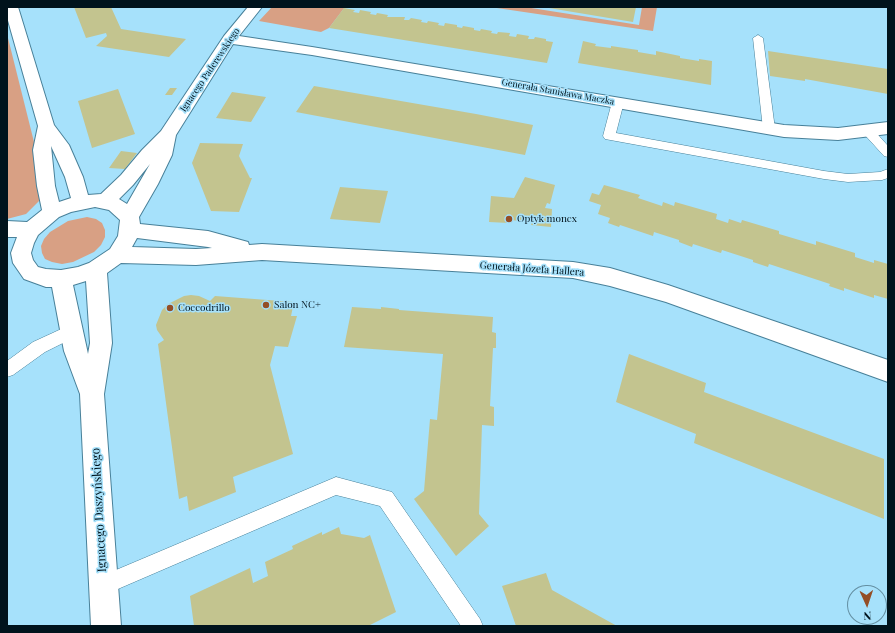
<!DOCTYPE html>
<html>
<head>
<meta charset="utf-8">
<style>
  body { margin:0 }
  #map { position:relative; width:895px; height:633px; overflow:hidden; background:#a6e1fb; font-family:"Playfair Display",serif }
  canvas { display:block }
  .frame { position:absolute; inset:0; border:8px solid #00131c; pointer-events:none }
  .north { position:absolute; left:847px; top:585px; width:40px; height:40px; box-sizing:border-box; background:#a6e1fb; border:1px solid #648fa2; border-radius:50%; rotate:177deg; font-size:11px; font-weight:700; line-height:16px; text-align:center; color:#00131c }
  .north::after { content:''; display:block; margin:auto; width:14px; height:18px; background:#944e26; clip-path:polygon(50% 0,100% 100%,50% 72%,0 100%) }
</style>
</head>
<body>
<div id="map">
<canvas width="895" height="633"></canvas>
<div class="frame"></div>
<div class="north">N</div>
</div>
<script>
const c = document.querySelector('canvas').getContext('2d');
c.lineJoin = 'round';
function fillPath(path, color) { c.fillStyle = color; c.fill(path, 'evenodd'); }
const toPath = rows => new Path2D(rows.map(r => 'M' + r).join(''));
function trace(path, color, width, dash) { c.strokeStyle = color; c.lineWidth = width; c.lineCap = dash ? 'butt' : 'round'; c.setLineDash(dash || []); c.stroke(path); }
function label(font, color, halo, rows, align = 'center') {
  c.font = font + ' "Playfair Display",serif'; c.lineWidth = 3; c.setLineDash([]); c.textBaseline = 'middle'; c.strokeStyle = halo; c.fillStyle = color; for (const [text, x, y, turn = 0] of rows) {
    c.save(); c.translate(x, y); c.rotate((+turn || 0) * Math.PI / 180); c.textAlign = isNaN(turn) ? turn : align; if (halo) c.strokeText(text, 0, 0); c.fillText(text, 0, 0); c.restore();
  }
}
fillPath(toPath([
  [272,7,345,7,329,28,321,32,259,21],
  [490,7,525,7,639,25,642,7,657,7,653,31],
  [7,34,34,142,34,162,39,195,39,201,26,214,7,219],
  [87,217,96,219,102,223,105,230,105,237,101,245,94,252,73,262,62,264,52,262,45,259,42,253,41,246,44,239,50,232,68,221]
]), '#d8a084');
fillPath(toPath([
  [74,7,111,7,121,29,186,39,169,57,96,46,107,36,106,33,86,38],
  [543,7,636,7,633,22],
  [344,8,355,10,353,12,359,13,360,10,371,12,370,14,376,15,377,13,388,15,387,17,405,17,404,20,409,20,411,18,422,20,421,22,427,23,428,21,439,23,438,25,444,26,445,23,457,25,457,27,462,28,463,26,474,28,474,30,480,31,481,29,492,31,491,33,497,34,498,32,510,33,509,36,516,37,517,34,529,36,528,39,534,39,535,37,546,39,546,41,553,42,547,63,329,28],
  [583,41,596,44,595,46,611,48,611,46,638,50,638,52,656,55,656,51,680,56,680,58,699,61,699,59,712,61,711,85,578,63],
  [768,51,888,69,888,94,805,79,805,81,770,76],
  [314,86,476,114,533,125,525,155,296,112],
  [170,88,177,88,172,95,165,95],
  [118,89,135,134,92,148,78,101],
  [232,92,266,97,251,122,216,118],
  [200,143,243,144,239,156,250,178,252,178,239,212,211,211,192,163],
  [121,151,137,153,125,169,109,168],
  [525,177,555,185,550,204,547,203,545,208,552,209,551,227,531,225,532,222,510,220,509,223,489,222,491,196,514,198],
  [604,185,640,195,638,198,662,206,663,202,674,206,675,202,717,214,716,219,728,223,729,219,741,223,742,220,779,231,779,234,816,245,816,241,855,253,855,257,874,263,874,260,888,264,888,299,874,295,874,298,844,288,844,291,829,286,830,284,769,264,768,267,753,262,753,260,722,250,721,253,693,244,692,247,679,242,679,240,654,232,653,236,620,225,619,227,608,223,610,218,598,214,601,205,589,201,592,193,599,195],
  [340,187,388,191,380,223,330,219],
  [191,295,199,296,210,301,215,296,294,302,291,316,297,316,288,347,275,346,270,365,293,454,233,477,236,492,189,511,187,496,179,499,158,344,164,340,157,330,156,325,162,310,168,304,184,296],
  [352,307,381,309,381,307,399,309,399,310,493,317,492,332,496,333,496,348,493,348,490,406,494,407,494,426,482,425,479,514,489,526,456,556,414,499,424,491,430,419,437,420,443,354,344,347],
  [629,354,706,383,704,392,884,459,884,519,694,443,696,434,616,402],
  [339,527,341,534,364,538,370,535,396,612,368,626,194,626,190,596,250,568,253,583,268,576,265,562,293,549,292,546,322,532,322,535],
  [546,573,552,590,617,626,516,626,502,586]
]), '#c3c48f');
const service = toPath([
  [758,35,763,38,775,129,773,132,769,133,765,132,763,129,753,38,758,35],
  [618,99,622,100,624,102,616,133,824,171,848,174,880,172,888,169,888,178,882,180,848,182,824,179,605,139,603,136,612,102,614,100,618,99],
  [868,127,872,128,888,146,888,157,884,156,864,134,862,131,864,128,868,127],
  [70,325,75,327,78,332,75,337,45,352,13,375,7,377,7,361,33,342,70,325],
  [336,477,392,492,480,619,483,626,461,626,380,506,336,495,104,595,97,592,94,585,97,578,336,477]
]);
const minor = toPath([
  [7,7,18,7,54,125,69,145,83,177,88,195,101,194,121,175,142,150,161,131,224,36,248,7,262,7,239,36,312,47,784,125,838,128,888,122,888,134,838,140,784,137,312,55,233,44,176,135,172,155,158,184,139,217,140,224,208,231,248,242,249,245,262,244,573,262,610,268,668,285,888,360,888,382,666,302,610,286,573,278,262,260,196,265,121,263,107,273,112,343,104,394,121,626,91,626,80,394,64,351,52,287,46,287,24,279,13,263,11,253,17,237,7,237,7,221,27,222,42,210,37,186,33,150,38,126,7,17,7,7],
  [51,146,65,177,71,198,59,202,55,186,51,146],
  [150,164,127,204,119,199,133,185,150,164],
  [95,207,109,210,120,220,118,236,110,249,89,263,78,267,61,270,46,269,38,267,33,260,31,253,34,243,38,235,59,217,71,212,95,207],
  [137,238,208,247,212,248,196,249,132,247,137,238],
  [86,281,90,343,88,354,73,285,86,281]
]);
trace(service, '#488099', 1);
trace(minor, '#488099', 2);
fillPath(service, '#fff');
fillPath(minor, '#fff');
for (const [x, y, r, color] of [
  [509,219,4,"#944e26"],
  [266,305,4,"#944e26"],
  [170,308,4,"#944e26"]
]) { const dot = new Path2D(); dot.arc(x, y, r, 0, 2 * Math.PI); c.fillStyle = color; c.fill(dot); trace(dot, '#a6e1fb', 1.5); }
label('9px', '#00131c', '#a6e1fb', [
  ["Ignacego Paderewskiego",210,70,-56],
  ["Generała Stanisława Maczka",558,92,10]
]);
label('10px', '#00131c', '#a6e1fb', [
  ["Optyk monex",517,219],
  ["Salon NC+",274,305],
  ["Coccodrillo",178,308]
], 'left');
label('10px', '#00131c', '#a6e1fb', [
  ["Generała Józefa Hallera",532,269,4]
]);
label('12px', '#00131c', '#a6e1fb', [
  ["Ignacego Daszyńskiego",99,510,-93]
]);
</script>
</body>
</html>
